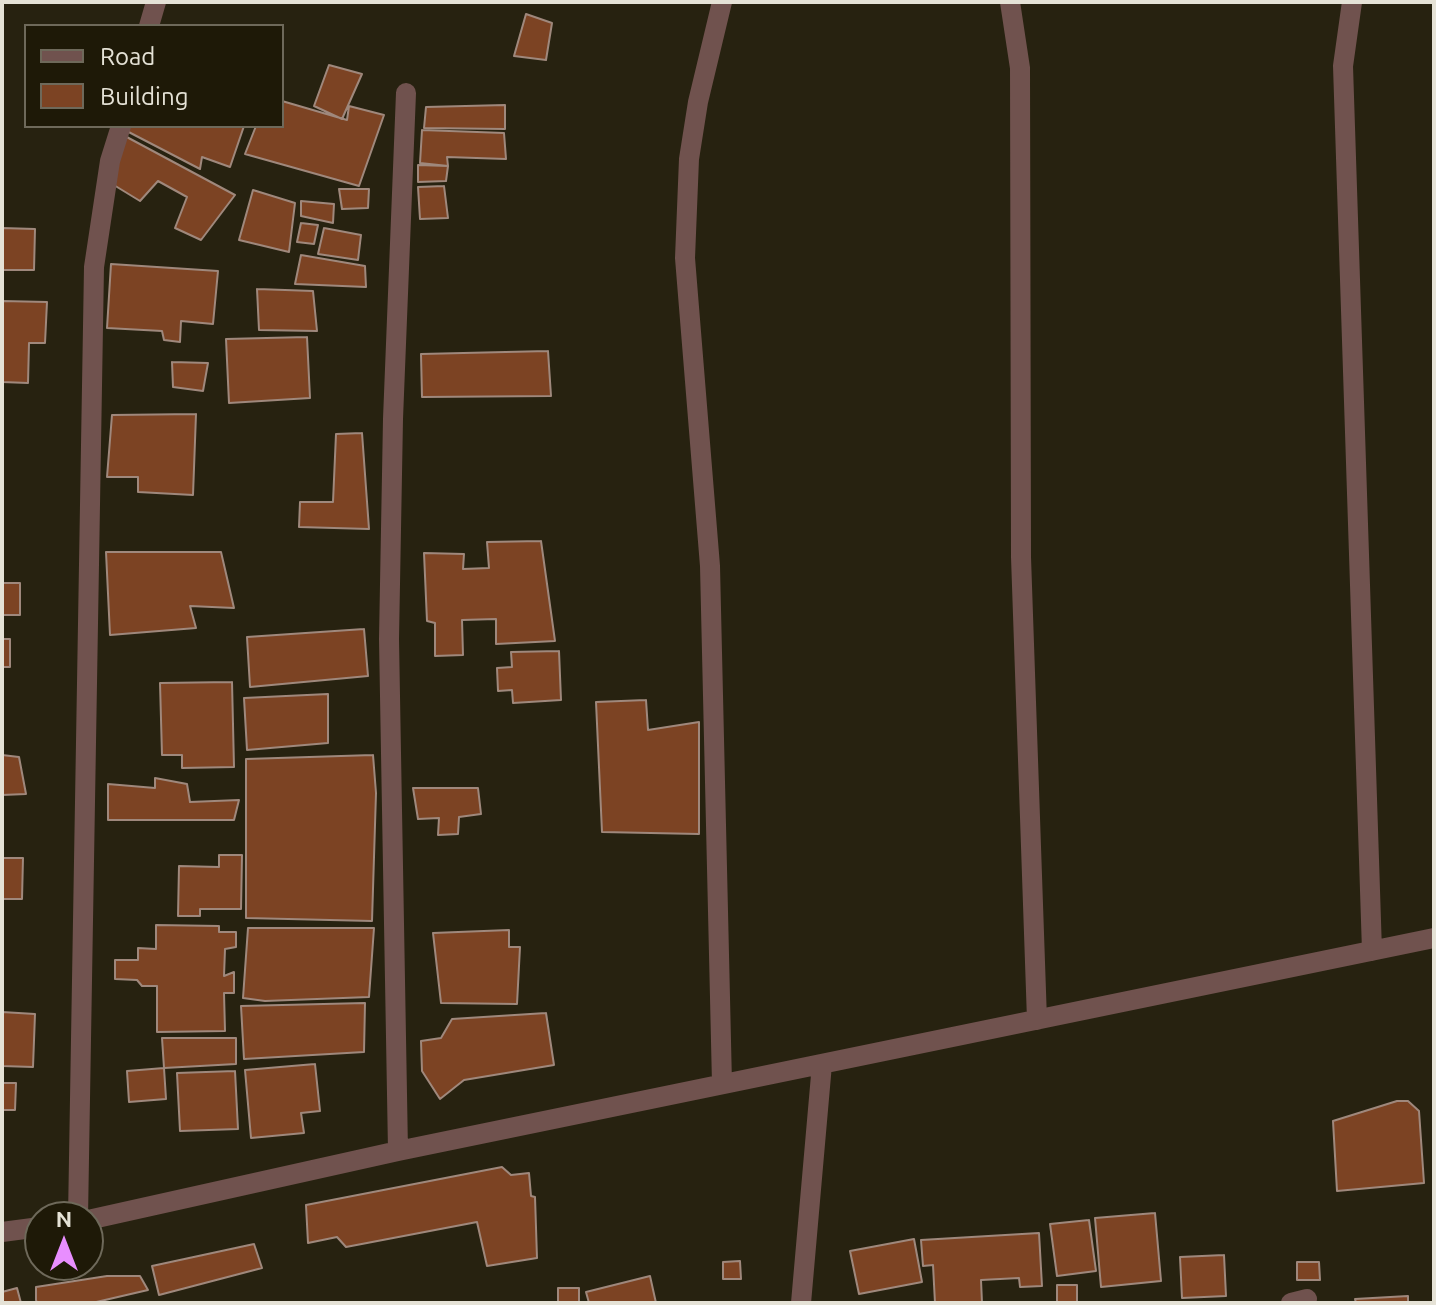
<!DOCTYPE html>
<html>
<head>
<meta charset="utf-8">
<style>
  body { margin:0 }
  #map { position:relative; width:1436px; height:1305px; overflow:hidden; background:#272210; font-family:Ubuntu,sans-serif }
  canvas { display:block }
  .frame { position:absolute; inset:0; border:4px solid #e5e2d6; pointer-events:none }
  .legend { position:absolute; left:24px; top:24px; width:260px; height:104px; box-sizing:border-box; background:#1e1907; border:2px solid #6e695a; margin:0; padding:10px 14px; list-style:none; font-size:24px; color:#e5e2d6 }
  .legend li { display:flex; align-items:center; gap:16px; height:40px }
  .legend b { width:40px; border:2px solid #6e695a }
  .north { position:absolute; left:24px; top:1201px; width:80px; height:80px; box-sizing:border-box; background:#1e1907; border:2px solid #6e695a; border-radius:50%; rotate:0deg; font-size:22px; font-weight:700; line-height:32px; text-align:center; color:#e5e2d6 }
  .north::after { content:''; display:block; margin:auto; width:28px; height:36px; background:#e88eff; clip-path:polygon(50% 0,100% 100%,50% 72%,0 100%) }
</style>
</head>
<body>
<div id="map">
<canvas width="1436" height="1305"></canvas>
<div class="frame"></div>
<ul class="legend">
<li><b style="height:10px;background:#70524e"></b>Road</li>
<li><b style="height:22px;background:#7c4323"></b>Building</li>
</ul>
<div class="north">N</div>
</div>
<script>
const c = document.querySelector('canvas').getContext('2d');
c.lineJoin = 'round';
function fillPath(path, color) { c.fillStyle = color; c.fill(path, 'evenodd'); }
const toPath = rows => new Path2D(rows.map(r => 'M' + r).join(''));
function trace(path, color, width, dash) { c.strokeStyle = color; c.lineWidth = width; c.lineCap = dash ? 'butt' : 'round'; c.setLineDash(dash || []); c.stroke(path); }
const building = toPath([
  [526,14,552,23,546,60,514,56,526,14],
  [329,65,362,74,342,119,314,106,329,65],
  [282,101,347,120,349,106,384,115,359,186,245,154,256,126,282,126,282,101],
  [505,105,505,129,424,128,426,107,505,105],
  [244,126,230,167,202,157,200,169,119,127,244,126],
  [422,130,504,133,506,159,447,157,448,166,420,163,422,130],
  [123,135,235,195,201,240,175,228,187,197,158,181,140,201,104,179,123,135],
  [418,165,448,166,446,181,418,182,418,165],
  [444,186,448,218,420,219,418,187,444,186],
  [339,189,369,189,368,208,342,209,339,189],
  [253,190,295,203,289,252,239,240,253,190],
  [301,201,334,204,333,223,301,216,301,201],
  [301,223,318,225,314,244,297,242,301,223],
  [2,228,35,229,34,270,2,270,2,228],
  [324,228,361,235,358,260,318,254,324,228],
  [301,255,365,266,366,287,295,284,301,255],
  [111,264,218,271,213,324,181,321,180,342,164,340,162,331,107,328,111,264],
  [257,289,313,291,317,331,259,330,257,289],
  [2,301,47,302,45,343,29,343,28,383,2,382,2,301],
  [307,337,310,398,229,403,226,339,307,337],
  [548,351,551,396,422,397,421,354,548,351],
  [172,362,208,363,203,391,173,387,172,362],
  [196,414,193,495,138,492,138,477,107,477,112,415,196,414],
  [362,433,369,529,299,527,300,502,333,502,336,434,362,433],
  [541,541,555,641,496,644,496,619,462,620,463,655,435,656,435,623,427,621,424,553,464,554,463,569,489,568,487,542,541,541],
  [106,552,221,552,234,608,190,606,196,628,110,635,106,552],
  [2,583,20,583,20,615,2,615,2,583],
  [364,629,368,676,250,687,247,637,364,629],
  [2,639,10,639,10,667,2,667,2,639],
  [559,651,561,700,513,703,512,690,498,691,497,668,512,667,511,652,559,651],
  [232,682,234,767,182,768,182,755,162,755,160,683,232,682],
  [328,694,328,743,247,750,244,698,328,694],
  [646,700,648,730,699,722,699,834,602,832,596,702,646,700],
  [2,755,19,757,26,794,2,795,2,755],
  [373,755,376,793,372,921,246,918,246,759,373,755],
  [155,778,187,784,190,802,239,800,234,820,108,820,108,784,155,788,155,778],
  [413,788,478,788,481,814,459,817,458,834,438,835,439,818,418,819,413,788],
  [219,855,242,855,241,909,200,909,200,916,178,916,179,866,219,867,219,855],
  [2,858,23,858,22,899,2,899,2,858],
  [156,925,219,926,219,932,236,932,236,947,225,949,224,976,234,972,234,993,224,993,225,1031,157,1032,157,986,142,986,137,980,115,979,115,960,138,960,138,948,156,949,156,925],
  [248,928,374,928,369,997,265,1001,243,998,248,928],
  [509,930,509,947,520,947,517,1004,441,1003,433,933,509,930],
  [365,1003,364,1052,244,1059,241,1006,365,1003],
  [2,1012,35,1014,33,1067,2,1066,2,1012],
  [546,1013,554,1065,464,1080,440,1099,422,1071,421,1041,441,1038,452,1019,546,1013],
  [162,1038,236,1038,236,1064,164,1068,162,1038],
  [315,1064,320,1111,301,1113,304,1133,251,1138,245,1070,315,1064],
  [164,1068,166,1099,129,1102,127,1071,164,1068],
  [235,1071,238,1129,180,1131,177,1073,235,1071],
  [2,1083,16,1083,15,1110,2,1110,2,1083],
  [1397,1101,1408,1101,1419,1111,1424,1183,1337,1191,1333,1121,1397,1101],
  [502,1167,511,1175,529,1173,531,1196,535,1197,537,1258,487,1266,477,1222,346,1247,337,1237,308,1243,306,1205,502,1167],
  [1155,1213,1161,1281,1101,1287,1095,1218,1155,1213],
  [1089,1220,1096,1271,1057,1276,1050,1224,1089,1220],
  [1039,1233,1042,1286,1020,1287,1019,1278,981,1280,982,1303,935,1303,933,1265,923,1266,921,1240,1039,1233],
  [914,1239,922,1282,859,1294,850,1251,914,1239],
  [254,1244,262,1268,159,1295,152,1266,254,1244],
  [1224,1255,1226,1296,1182,1298,1180,1257,1224,1255],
  [740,1261,741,1279,723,1279,723,1262,740,1261],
  [1297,1262,1319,1262,1320,1280,1297,1280,1297,1262],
  [107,1276,140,1276,148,1290,92,1303,37,1303,36,1300,36,1287,107,1276],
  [650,1276,656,1303,589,1303,586,1292,650,1276],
  [1057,1285,1077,1285,1077,1303,1057,1303,1057,1285],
  [17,1288,21,1303,2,1303,2,1292,17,1288],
  [558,1288,579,1288,579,1303,558,1303,558,1288],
  [1408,1296,1408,1303,1356,1303,1355,1299,1408,1296]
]);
fillPath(building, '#7c4323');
trace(building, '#9f887c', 2);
trace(toPath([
  [722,2,698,102,689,159,685,258,710,566,722,1084],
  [1010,2,1020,68,1021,557,1037,1020],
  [1352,2,1343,66,1372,951],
  [149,26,156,2],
  [398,1151,389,639,393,419,406,93],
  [78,1217,94,267,110,161,121,126],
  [88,1220,398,1151,1434,938],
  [2,1232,40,1227],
  [801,1303,822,1064],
  [1291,1303,1307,1299]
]), '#70524e', 20);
</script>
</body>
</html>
